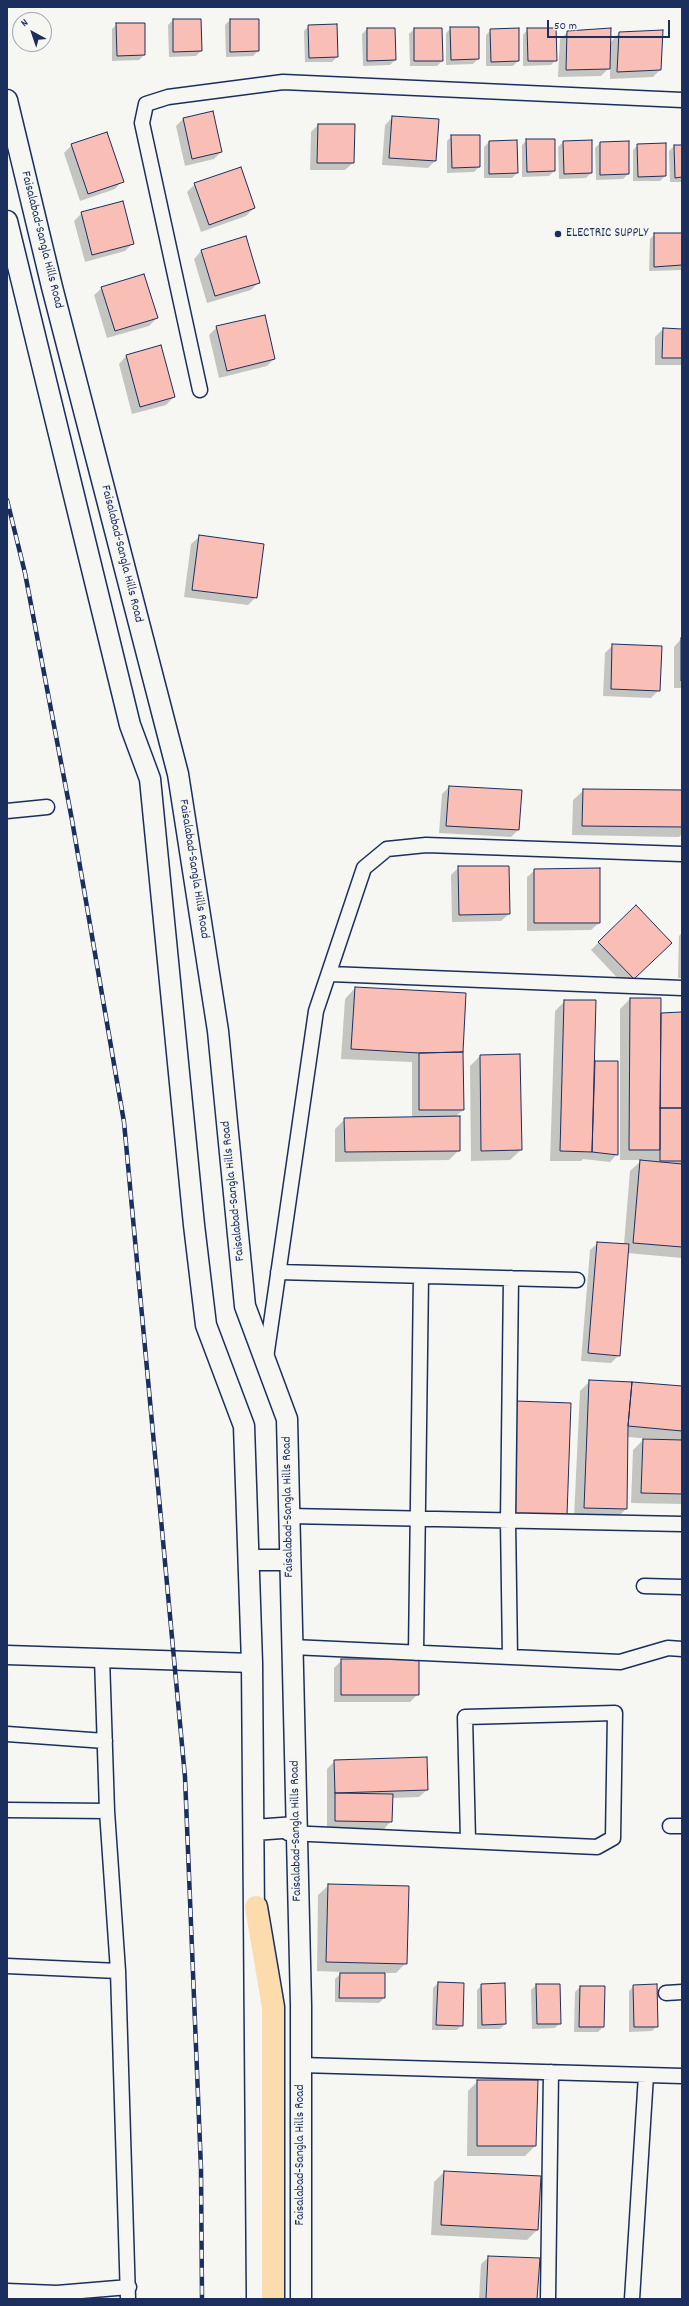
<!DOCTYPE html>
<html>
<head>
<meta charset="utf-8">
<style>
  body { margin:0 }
  #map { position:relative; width:689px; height:2306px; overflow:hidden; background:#f6f6f2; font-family:Dekko,sans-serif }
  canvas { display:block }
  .frame { position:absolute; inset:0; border:8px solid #1b2f5e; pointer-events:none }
  .north { position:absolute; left:12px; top:12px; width:40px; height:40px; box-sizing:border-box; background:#f6f6f2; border:1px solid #9ea6b7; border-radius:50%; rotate:320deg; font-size:11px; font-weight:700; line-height:16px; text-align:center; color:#1b2f5e }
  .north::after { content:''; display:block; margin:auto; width:14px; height:18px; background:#1b2f5e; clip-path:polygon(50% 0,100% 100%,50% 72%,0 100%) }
  .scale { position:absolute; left:547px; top:20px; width:123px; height:18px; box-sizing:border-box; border:2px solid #1b2f5e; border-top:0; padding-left:5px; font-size:12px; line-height:14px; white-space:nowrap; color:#1b2f5e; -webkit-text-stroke:3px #f6f6f2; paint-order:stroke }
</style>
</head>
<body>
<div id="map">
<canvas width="689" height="2306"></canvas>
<div class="frame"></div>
<div class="north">N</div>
<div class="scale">50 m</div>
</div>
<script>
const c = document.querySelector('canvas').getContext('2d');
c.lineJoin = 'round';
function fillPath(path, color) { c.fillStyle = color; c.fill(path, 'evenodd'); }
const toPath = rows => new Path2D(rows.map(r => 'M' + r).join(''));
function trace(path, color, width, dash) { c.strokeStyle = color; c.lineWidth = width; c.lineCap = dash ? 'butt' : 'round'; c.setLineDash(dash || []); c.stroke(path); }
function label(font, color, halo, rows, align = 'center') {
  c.font = font + ' Dekko,sans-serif'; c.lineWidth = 4; c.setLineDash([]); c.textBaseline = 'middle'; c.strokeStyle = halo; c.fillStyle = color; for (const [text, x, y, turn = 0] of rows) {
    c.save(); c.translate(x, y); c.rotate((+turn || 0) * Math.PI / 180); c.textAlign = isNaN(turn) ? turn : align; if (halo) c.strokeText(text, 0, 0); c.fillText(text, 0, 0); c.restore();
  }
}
fillPath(toPath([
  [173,20,200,20,201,51,196,56,169,57,168,25],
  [230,20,258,51,253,56,226,57,225,25],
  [117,24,144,24,144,55,139,60,112,61,112,29],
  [309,26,337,57,332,62,305,62,304,31],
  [451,28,478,59,473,64,446,65,446,33],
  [367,29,395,60,390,65,363,66,362,34],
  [414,29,442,61,437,66,410,66,409,34],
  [528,29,556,60,551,65,523,66,523,35],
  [491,30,518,61,513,66,486,66,486,35],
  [568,32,610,43,619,33,660,70,653,77,610,79,610,67,601,76,558,77,560,39],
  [393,117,435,161,428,168,382,165,385,125],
  [183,119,221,152,214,159,185,166,176,126],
  [318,125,353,163,345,170,310,170,311,132],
  [452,136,479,136,479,167,474,172,447,173,447,141],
  [527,140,554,171,549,176,522,177,522,145],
  [516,141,517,173,512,178,484,178,484,147,489,142],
  [563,142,591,173,586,178,559,179,558,147],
  [600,143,628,174,623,179,596,180,595,148],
  [72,145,122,181,115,189,80,201,64,153],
  [638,145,665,176,660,181,633,181,633,150],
  [674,146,682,146,682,182,670,182,669,151],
  [195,184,254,208,246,216,201,232,187,192],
  [82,213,133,243,125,251,85,262,74,221],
  [655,234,682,234,682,270,649,271,650,239],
  [201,251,259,282,251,290,207,303,194,259],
  [102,288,157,318,149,326,107,338,94,295],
  [217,327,274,359,267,366,219,378,209,335],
  [663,329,682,330,682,365,655,365,655,337],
  [126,356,174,397,166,405,132,414,119,364],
  [199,537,256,597,248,605,184,597,191,544],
  [681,639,682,688,674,688,674,647],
  [613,645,659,690,651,698,603,696,605,653],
  [449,787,518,830,511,837,439,833,442,794],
  [584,790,682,791,682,834,679,837,572,835,573,800],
  [459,867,509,914,501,921,452,922,451,875],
  [535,870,599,923,591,930,527,931,527,877],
  [682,933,682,978,678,978,679,936],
  [599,942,663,951,625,986,591,950],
  [355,988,462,1052,463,1110,455,1117,459,1150,449,1160,335,1162,335,1129,345,1119,412,1118,412,1062,341,1059,345,999],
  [630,999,660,1014,682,1013,682,1258,627,1253,619,1355,611,1363,581,1361,590,1250,598,1243,624,1244,630,1171,642,1160,620,1160,620,1009],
  [565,1001,593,1064,595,1062,617,1154,610,1162,583,1159,581,1161,550,1161,555,1011],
  [480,1056,521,1150,510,1160,471,1161,470,1066],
  [590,1381,682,1388,682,1504,631,1503,633,1450,643,1440,654,1441,654,1439,627,1437,626,1509,616,1519,574,1517,580,1391],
  [342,1660,418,1694,410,1702,334,1702,334,1668],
  [335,1761,427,1790,419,1797,392,1798,391,1821,384,1829,327,1828,327,1769],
  [329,1885,406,1963,396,1973,384,1973,384,1998,379,2003,335,2002,335,1979,342,1972,317,1971,318,1895],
  [438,1983,462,2025,457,2030,432,2030,433,1988],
  [482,1985,505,2024,500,2029,477,2029,477,1990],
  [536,1985,560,2023,555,2028,532,2029,531,1990],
  [634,1986,657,2026,652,2031,629,2032,629,1991],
  [580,1987,603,2027,598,2032,574,2032,575,1992],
  [478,2081,535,2146,525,2156,467,2156,468,2091],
  [444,2172,540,2177,537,2230,527,2240,431,2235,434,2182],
  [489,2257,536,2299,479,2299,481,2264]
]), '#0003');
const building = toPath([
  [173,19,201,19,202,51,173,52,173,19],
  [230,19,259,19,259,51,230,52,230,19],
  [116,23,145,23,145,55,117,56,116,23],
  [337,24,338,57,309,58,308,25,337,24],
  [450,27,479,27,479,59,451,60,450,27],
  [367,28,395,28,396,60,367,61,367,28],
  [414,28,442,28,443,61,414,61,414,28],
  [519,28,519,61,491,62,490,29,519,28],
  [527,28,556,28,557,61,528,61,527,28],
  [611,28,610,69,566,70,567,31,611,28],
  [663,30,661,70,617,72,619,32,663,30],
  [213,111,222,152,192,159,183,118,213,111],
  [392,116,439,119,436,161,389,158,392,116],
  [318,124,355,124,354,163,317,163,318,124],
  [107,132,124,182,88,194,71,144,107,132],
  [451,135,480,135,480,167,452,168,451,135],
  [526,139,555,139,555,171,527,172,526,139],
  [517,140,518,173,489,174,489,141,517,140],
  [592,140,592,173,564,174,563,141,592,140],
  [629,141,629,174,600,175,600,142,629,141],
  [666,143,666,176,638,177,637,144,666,143],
  [674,145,682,145,682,177,675,178,674,145],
  [241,167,255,208,209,225,194,183,241,167],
  [123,201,134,244,92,255,81,212,123,201],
  [654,233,682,233,682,265,654,267,654,233],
  [246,236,260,283,215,296,201,250,246,236],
  [144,274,158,318,115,331,101,287,144,274],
  [265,315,275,359,227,371,216,326,265,315],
  [663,328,682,329,682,358,662,358,663,328],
  [161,345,175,397,140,407,126,355,161,345],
  [199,535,264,544,257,598,192,590,199,535],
  [681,638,682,638,682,681,681,681,681,638],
  [612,644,662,646,660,691,611,689,612,644],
  [449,786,522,790,519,830,446,826,449,786],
  [583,789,682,790,682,827,582,826,583,789],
  [458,866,509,866,510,914,459,915,458,866],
  [600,868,600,923,534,923,534,869,600,868],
  [636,905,672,943,634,979,598,942,636,905],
  [355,987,466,993,463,1052,419,1053,351,1049,355,987],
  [630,998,661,998,660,1150,629,1150,630,998],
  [564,1000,596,1000,592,1152,560,1151,564,1000],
  [682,1012,682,1108,660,1108,661,1013,682,1012],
  [463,1052,464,1110,419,1110,419,1053,463,1052],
  [520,1054,522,1150,481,1151,480,1055,520,1054],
  [595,1061,618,1061,618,1155,592,1152,595,1061],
  [660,1108,682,1108,682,1161,660,1161,660,1108],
  [460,1116,460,1151,345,1152,344,1118,460,1116],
  [640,1160,682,1164,682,1247,633,1243,640,1160],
  [597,1242,629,1244,620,1356,588,1353,597,1242],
  [589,1380,632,1382,628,1426,627,1509,584,1508,589,1380],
  [632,1382,682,1386,682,1431,628,1426,632,1382],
  [516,1401,571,1403,567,1515,512,1514,516,1401],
  [643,1439,682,1440,682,1494,641,1493,643,1439],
  [341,1659,419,1659,419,1695,341,1695,341,1659],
  [427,1757,428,1790,335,1793,334,1760,427,1757],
  [335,1793,393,1794,392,1822,335,1821,335,1793],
  [328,1884,409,1886,407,1964,326,1962,328,1884],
  [340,1973,385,1973,385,1998,339,1998,340,1973],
  [438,1982,464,1983,463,2026,436,2025,438,1982],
  [505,1983,506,2024,482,2025,481,1984,505,1983],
  [536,1984,560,1984,561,2024,537,2024,536,1984],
  [657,1984,658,2027,634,2027,633,1985,657,1984],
  [580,1986,605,1986,604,2027,579,2027,580,1986],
  [477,2080,538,2080,536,2146,477,2146,477,2080],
  [444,2171,541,2176,538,2230,441,2225,444,2171],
  [488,2256,540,2258,537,2299,486,2299,488,2256]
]);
fillPath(building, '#f9beb5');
trace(building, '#1b2f5e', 1);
const minor = toPath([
  [200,390,142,123,146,104,168,97,283,82,682,100],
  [7,811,47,807],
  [330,974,682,988],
  [278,1272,577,1280],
  [266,1358,316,1011,364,868,387,849,426,845,682,854],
  [289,1516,682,1524],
  [644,1586,682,1587],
  [292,1647,620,1662,668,1648,682,1649],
  [416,1653,421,1276],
  [510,1657,508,1521,511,1278],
  [102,1658,107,1811,118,1971,128,2299],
  [7,1734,105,1741],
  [7,1810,107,1811],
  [670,1826,682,1826],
  [288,1833,597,1847,613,1838,615,1713,465,1717,468,1840],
  [7,1966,118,1971],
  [666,1993,682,1992],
  [301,2065,682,2076],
  [7,2291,57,2293,57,2299],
  [57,2293,129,2287],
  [548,2299,551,2072],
  [632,2299,646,2075]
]);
const tertiary = toPath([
  [7,1655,252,1663]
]);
const secondary = toPath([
  [7,100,52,287,178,774,218,1031,245,1306,287,1419,301,2005,301,2299],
  [7,221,130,725,150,779,194,1225,206,1325,244,1426,252,1663,257,2299],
  [249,1560,290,1560],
  [254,1830,296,1827]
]);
const primary = toPath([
  [256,1907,273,2007,273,2299]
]);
trace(minor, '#1b2f5e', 17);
trace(tertiary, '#1b2f5e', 21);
trace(secondary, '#1b2f5e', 23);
trace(primary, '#1b2f5e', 25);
trace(minor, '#f6f6f2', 14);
trace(tertiary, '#f6f6f2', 18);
trace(secondary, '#f6f6f2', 20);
trace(primary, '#fcdcac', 22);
const rail = toPath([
  [7,500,25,573,72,820,124,1122,185,1777,201,2169,202,2299]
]);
trace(rail, '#1b2f5e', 4.5);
trace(rail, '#f6f6f2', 3, [9]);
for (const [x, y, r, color] of [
  [558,234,4,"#1b2f5e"]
]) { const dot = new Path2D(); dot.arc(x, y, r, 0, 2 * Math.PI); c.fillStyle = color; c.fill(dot); trace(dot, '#f6f6f2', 1.5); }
label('13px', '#1b2f5e', '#f6f6f2', [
  ["ELECTRIC SUPPLY",566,234]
], 'left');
label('13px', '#1b2f5e', '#f6f6f2', [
  ["Faisalabad-Sangla Hills Road",41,240,76],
  ["Faisalabad-Sangla Hills Road",121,554,76],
  ["Faisalabad-Sangla Hills Road",193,869,81],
  ["Faisalabad-Sangla Hills Road",234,1191,-96],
  ["Faisalabad-Sangla Hills Road",289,1507,-91],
  ["Faisalabad-Sangla Hills Road",297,1831,-91],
  ["Faisalabad-Sangla Hills Road",301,2155,-90]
]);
</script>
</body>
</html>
